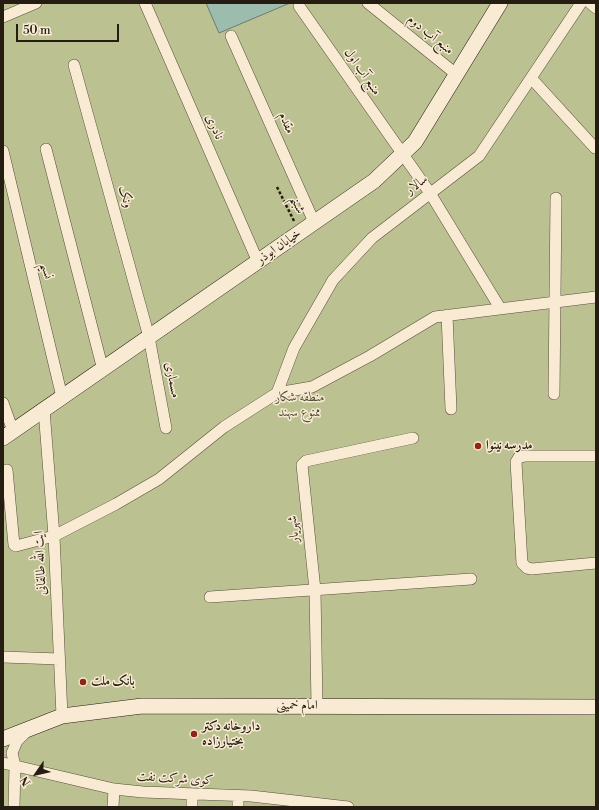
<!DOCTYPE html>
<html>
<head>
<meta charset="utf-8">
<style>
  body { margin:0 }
  #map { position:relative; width:599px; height:810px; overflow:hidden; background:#f5debb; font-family:"Libre Bodoni",serif }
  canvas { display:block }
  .frame { position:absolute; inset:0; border:4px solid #261d12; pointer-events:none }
  .north { position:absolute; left:16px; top:754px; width:40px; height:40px; -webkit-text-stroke:3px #f8ead3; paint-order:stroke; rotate:236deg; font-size:11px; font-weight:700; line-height:16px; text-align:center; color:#261d12 }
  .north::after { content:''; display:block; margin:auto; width:14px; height:18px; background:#261d12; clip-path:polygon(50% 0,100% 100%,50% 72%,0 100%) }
  .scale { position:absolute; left:16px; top:24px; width:103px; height:18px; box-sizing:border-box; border:2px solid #261d12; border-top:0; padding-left:5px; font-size:12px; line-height:14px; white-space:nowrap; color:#261d12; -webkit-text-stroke:3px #f8ead3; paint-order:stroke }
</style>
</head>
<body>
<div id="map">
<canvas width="599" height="810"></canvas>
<div class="frame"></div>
<div class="north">N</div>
<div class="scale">50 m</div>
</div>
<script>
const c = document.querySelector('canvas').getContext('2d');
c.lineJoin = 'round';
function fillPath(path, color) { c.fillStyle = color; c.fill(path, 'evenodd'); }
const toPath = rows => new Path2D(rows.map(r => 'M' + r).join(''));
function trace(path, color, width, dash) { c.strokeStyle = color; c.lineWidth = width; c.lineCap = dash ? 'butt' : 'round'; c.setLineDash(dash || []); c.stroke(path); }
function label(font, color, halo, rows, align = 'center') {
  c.font = font + ' "Libre Bodoni",Amiri,serif'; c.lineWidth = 3; c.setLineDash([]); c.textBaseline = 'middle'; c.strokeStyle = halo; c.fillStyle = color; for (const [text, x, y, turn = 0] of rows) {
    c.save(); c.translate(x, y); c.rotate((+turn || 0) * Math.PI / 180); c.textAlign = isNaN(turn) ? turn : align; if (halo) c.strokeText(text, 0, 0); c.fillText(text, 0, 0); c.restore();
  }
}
fillPath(toPath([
  [3,3,596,3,596,807,3,807]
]), '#bbc191');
const water = toPath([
  [206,3,290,3,219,33,206,3]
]);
fillPath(water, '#9cbcad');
trace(water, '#6d7c6f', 1);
const minor = toPath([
  [145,3,258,262],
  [368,3,456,74],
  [590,3,596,8],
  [299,6,430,193,500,308],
  [3,17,36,3],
  [231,36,314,222],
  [74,65,149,337,166,428],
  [532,79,595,148],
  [46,149,103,370],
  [3,151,62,397],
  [447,315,451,409],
  [277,393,294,348,333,280,372,238,479,156,581,3],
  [554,394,556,198],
  [3,403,13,431],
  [44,410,54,536,62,716],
  [596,456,525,456,519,457,516,462,522,563,527,568,532,569,596,563],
  [7,470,14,545,16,546,54,536,116,504,159,479,224,427,277,393,312,387,370,356,435,317,596,297],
  [210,597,471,579],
  [3,657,59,659],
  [317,706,315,590,302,465,306,461,413,438],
  [3,763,114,789,143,792,251,796,348,807],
  [192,794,192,807],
  [238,796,238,807],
  [14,807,15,766,12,753,17,741,27,731],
  [113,807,114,789]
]);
const secondary = toPath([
  [3,438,374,181,415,142,500,3],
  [3,739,62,716,142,706,596,707]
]);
trace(minor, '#5a4d3c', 12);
trace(secondary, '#261d12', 16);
trace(toPath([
  [277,187,294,221]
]), '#261d12', 2.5, [3, 2]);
trace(minor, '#f8ead3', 11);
trace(secondary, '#f8ead3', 15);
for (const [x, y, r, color] of [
  [478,446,4,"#8f2418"],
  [83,682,4,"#8f2418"],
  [194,734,4,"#8f2418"]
]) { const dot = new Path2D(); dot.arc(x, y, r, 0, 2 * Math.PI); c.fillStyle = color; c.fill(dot); trace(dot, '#f8ead3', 1.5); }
label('13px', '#261d12', '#f8ead3', [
  ["منبع آب دوم",430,35,39],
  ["منبع آب اول",362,72,55],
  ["مقدم",286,123,66],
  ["نادری",214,127,66],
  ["سالار",417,185,-37],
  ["ونک",125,197,74],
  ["شبنم",297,205,65],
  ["خیابان ابوذر",279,247,-35],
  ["نسیم",46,271,76],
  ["مسماری",172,380,79],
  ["شهریار",294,529,-96],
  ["ایت الله طالقانی",41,563,-93],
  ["امام خمینی",297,706],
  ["کوی شرکت نفت",175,779,3]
]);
label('italic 13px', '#534e38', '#f8ead3', [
  ["منطقه شکار",300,398],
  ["ممنوع سهند",300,413]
]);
label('bold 13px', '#261d12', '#f8ead3', [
  ["مدرسه نینوا",486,446],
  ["بانک ملت",91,682],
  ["داروخانه دکتر",202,727],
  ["بختیارزاده",202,742]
], 'left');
</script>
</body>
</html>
